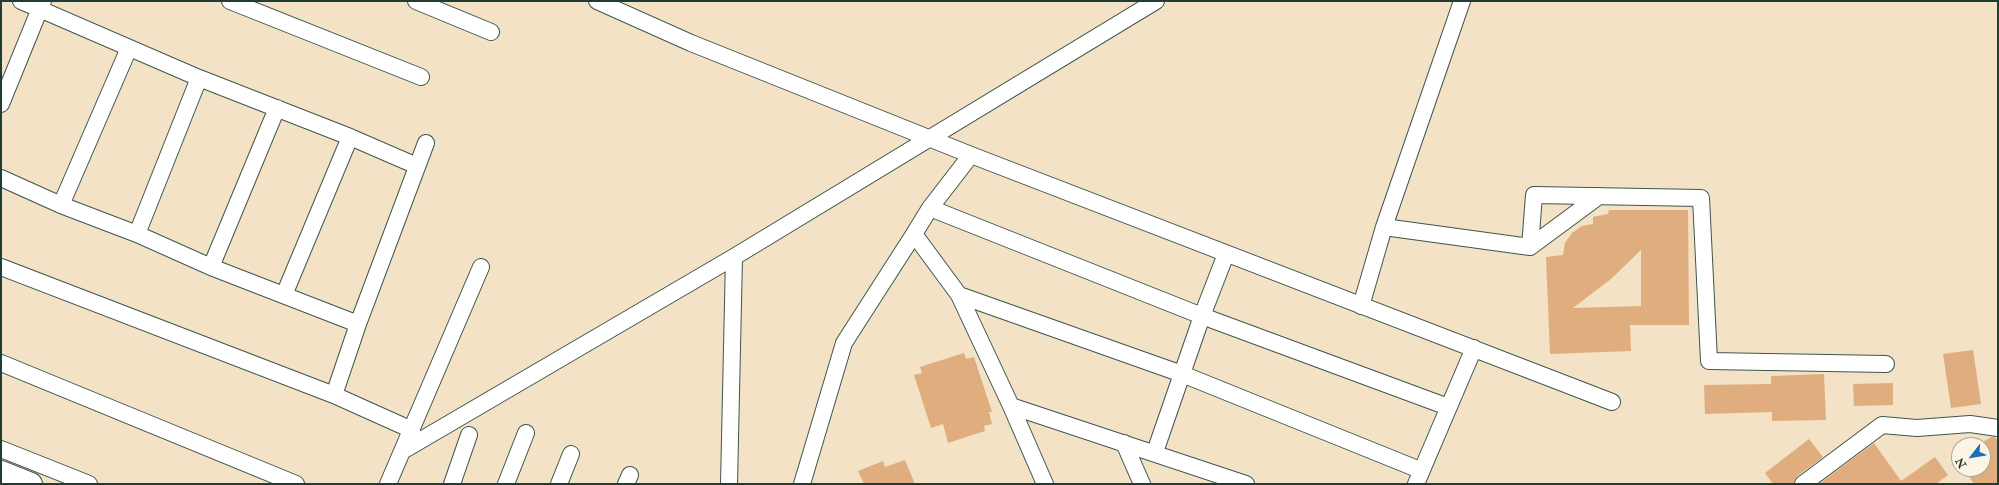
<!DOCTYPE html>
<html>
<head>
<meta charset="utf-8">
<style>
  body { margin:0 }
  #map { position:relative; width:1999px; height:485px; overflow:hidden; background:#f4e2c6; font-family:"IM FELL Double Pica",serif }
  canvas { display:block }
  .frame { position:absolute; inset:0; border:2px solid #1f3d34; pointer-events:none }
  .north { position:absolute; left:1951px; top:437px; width:40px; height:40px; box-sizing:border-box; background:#fcf5e5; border:1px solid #a4ab9e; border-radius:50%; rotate:239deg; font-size:11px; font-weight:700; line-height:16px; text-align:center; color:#1f3d34 }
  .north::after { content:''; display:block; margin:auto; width:14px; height:18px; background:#1f6fb2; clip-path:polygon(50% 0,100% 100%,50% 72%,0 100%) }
</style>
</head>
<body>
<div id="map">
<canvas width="1999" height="485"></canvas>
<div class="frame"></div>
<div class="north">N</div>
</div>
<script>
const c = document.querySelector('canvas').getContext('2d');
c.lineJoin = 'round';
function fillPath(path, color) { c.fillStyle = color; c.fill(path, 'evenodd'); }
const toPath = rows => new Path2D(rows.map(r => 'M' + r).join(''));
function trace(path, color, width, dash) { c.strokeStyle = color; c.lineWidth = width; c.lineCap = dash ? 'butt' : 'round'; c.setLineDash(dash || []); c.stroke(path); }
fillPath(toPath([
  [1609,210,1688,210,1689,325,1630,325,1631,351,1550,354,1546,257,1563,255,1565,243,1572,233,1582,226,1593,224,1593,217,1608,214],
  [1641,250,1641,306,1573,308,1611,279],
  [1973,350,1981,404,1951,408,1943,354],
  [964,353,966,359,974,357,992,412,989,412,992,424,984,426,985,431,948,443,943,424,931,428,914,375,922,373,920,367],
  [1824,374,1826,420,1772,421,1772,412,1705,414,1704,385,1771,384,1771,376],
  [1893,383,1893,405,1854,406,1853,384],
  [1991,437,1995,437,1998,441,1998,484,1974,484,1964,469,1983,469,1983,442],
  [1809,439,1823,457,1797,476,1794,484,1773,484,1765,473],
  [1874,443,1901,481,1935,457,1948,475,1936,484,1819,484],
  [905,460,915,484,864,484,858,471,883,461,885,467]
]), '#e0ad7e');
const street = toPath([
  [21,1,199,78,350,137,417,166],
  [230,1,421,77],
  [416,1,491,32],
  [597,1,691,43,971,155,1612,402],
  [1,104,43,1],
  [971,155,930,208,914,234,959,295,1011,406,1045,484],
  [1,178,61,205,137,234,211,267,358,324],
  [61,205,129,48],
  [930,208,1202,316,1448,407],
  [1384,227,1530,247,1534,195,1701,198,1709,361,1886,364],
  [137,234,199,78],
  [1530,247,1599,196],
  [1,267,334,395,412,430],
  [211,267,277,108],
  [284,295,350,137],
  [959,295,1182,374,1420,470],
  [1361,306,1384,227,1462,1],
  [1,363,296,484],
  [334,395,358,324,426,143],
  [1011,406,1246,484],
  [1124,443,1142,484],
  [1,449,89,484],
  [404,450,734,257,1156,1],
  [1155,452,1202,316,1226,254],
  [388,484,481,267],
  [452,484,469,435],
  [506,484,526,433],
  [559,484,571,454],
  [626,484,630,475],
  [729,484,734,257],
  [802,484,844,343,914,234],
  [1416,484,1474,348],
  [1803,484,1882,425,1917,428,1970,424,1998,428]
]);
const secondary = toPath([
  [1,472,31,484]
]);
trace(street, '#3f564a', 18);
trace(secondary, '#3f564a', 24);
trace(street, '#fff', 16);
trace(secondary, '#fff', 22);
</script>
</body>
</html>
